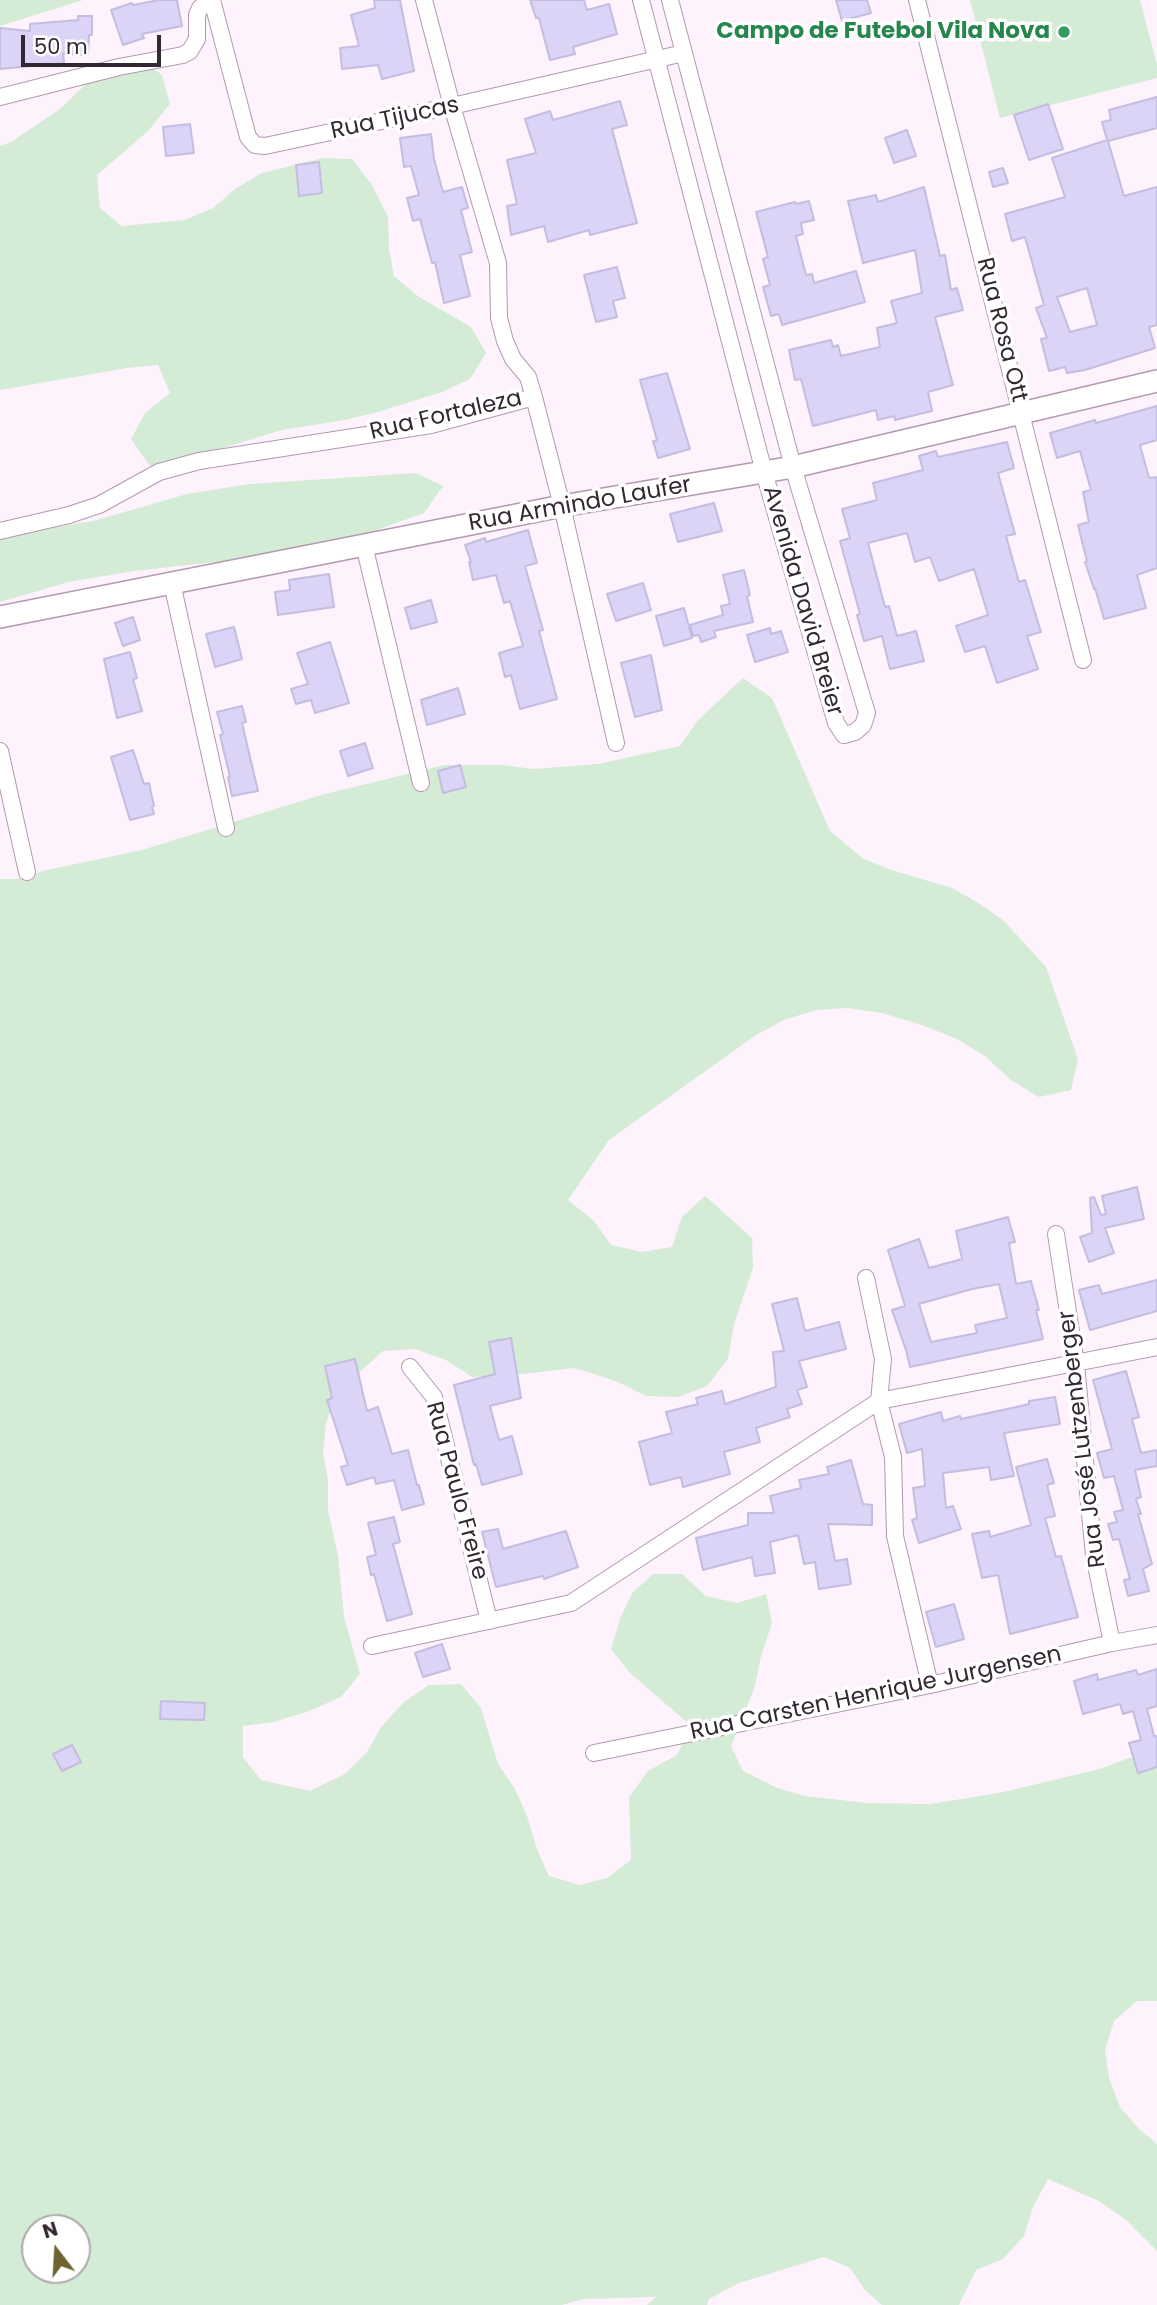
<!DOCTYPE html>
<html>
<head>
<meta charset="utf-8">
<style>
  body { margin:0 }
  #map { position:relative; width:1157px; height:2305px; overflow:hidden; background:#fef2fd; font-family:Poppins,sans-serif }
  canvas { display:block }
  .north { position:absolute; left:21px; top:2214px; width:70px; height:70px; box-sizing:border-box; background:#fff; border:2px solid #ada9ad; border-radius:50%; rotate:343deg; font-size:19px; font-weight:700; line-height:28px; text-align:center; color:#332832 }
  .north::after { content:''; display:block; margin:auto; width:24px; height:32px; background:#6d6430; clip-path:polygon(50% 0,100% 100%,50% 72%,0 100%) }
  .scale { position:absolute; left:21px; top:35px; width:140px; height:32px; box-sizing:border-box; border:4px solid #332832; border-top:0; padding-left:9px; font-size:21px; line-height:24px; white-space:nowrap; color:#332832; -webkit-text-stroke:5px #fff; paint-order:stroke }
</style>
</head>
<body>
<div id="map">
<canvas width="1157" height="2305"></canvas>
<div class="north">N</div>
<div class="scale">50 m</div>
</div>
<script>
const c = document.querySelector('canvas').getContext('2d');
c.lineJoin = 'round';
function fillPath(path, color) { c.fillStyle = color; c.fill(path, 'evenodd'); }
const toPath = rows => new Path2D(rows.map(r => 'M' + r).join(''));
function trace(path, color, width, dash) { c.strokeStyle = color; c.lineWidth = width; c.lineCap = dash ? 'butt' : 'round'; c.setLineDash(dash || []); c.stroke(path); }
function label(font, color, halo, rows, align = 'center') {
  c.font = font + ' Poppins,sans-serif'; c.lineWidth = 7; c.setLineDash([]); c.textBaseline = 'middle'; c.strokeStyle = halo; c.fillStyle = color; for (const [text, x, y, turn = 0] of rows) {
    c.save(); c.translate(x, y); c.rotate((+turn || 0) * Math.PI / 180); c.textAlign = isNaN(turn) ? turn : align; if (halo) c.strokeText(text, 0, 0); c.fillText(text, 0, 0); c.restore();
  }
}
fillPath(toPath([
  [0,0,83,0,0,26],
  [970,0,1140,0,1157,65,1157,78,1000,118],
  [137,56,162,75,170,104,148,131,97,175,100,208,122,226,184,220,213,208,235,189,262,173,323,158,352,159,372,185,388,217,389,249,394,276,419,297,471,327,486,353,470,379,442,392,378,412,345,420,282,430,190,458,150,466,131,439,145,413,170,393,158,365,127,368,0,390,0,146,11,142,60,109,109,62],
  [416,473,443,486,424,513,363,535,332,544,234,560,134,571,69,582,0,602,0,538,35,530,93,521,187,494,250,484],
  [743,678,772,698,830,831,862,858,891,870,952,888,980,904,1004,921,1046,967,1078,1059,1071,1090,1039,1097,1011,1080,986,1057,959,1040,922,1025,882,1013,847,1008,816,1010,784,1020,756,1035,609,1140,568,1200,594,1221,611,1245,642,1252,672,1247,682,1217,705,1196,752,1238,753,1268,734,1324,728,1359,707,1386,679,1397,646,1396,618,1382,575,1368,504,1376,472,1377,446,1360,415,1349,383,1351,338,1392,326,1423,323,1453,328,1480,328,1510,338,1556,344,1617,360,1674,341,1697,309,1711,274,1722,243,1726,243,1757,261,1780,310,1791,345,1774,367,1752,381,1727,404,1702,429,1685,461,1684,481,1708,498,1764,515,1789,527,1816,537,1849,549,1876,579,1885,607,1878,631,1860,629,1797,648,1771,677,1755,691,1726,629,1672,611,1649,620,1619,632,1593,653,1574,682,1574,706,1596,737,1603,766,1594,772,1623,761,1656,755,1686,731,1746,743,1771,777,1788,805,1796,867,1803,930,1804,999,1793,1100,1769,1129,1758,1157,1756,1157,2001,1137,2001,1114,2021,1105,2050,1109,2078,1120,2107,1139,2129,1157,2144,1157,2251,1126,2220,1099,2201,1048,2179,1033,2207,1024,2236,1003,2259,976,2270,959,2305,882,2305,865,2290,850,2268,824,2257,739,2283,709,2299,707,2305,647,2305,656,2297,583,2299,562,2305,0,2305,0,879,16,879,47,870,142,850,321,795,444,765,503,765,533,769,598,764,680,746,697,721],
  [35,2228,77,2228,77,2270,35,2270]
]), '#d4ecd5');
const building = toPath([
  [159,0,177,0,182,26,142,34,144,38,123,45,111,10,132,3,133,5,159,0],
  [374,0,400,0,414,71,382,79,378,65,342,69,340,48,359,46,351,15,375,8,374,0],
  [530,0,584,0,587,10,609,4,617,34,573,47,575,54,550,60,539,18,536,18,530,0],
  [836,0,867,0,871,13,842,21,836,0],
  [78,16,92,16,92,35,89,35,88,55,63,54,64,63,0,69,0,28,30,31,30,24,78,20,78,16],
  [1157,97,1157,128,1108,141,1124,196,1157,187,1157,325,1149,327,1155,348,1085,370,1067,373,1065,367,1049,371,1041,339,1047,338,1036,308,1044,305,1025,237,1012,241,1005,214,1065,197,1052,158,1107,140,1102,122,1111,120,1109,110,1157,97],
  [1087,288,1097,325,1070,332,1057,297,1087,288],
  [620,101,627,125,612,129,637,223,590,235,589,230,548,242,544,226,511,235,507,206,517,204,507,160,536,153,525,119,550,111,553,120,620,101],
  [1048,104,1063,149,1029,160,1014,115,1048,104],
  [190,124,194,153,166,156,163,127,190,124],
  [907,130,916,156,894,163,885,138,907,130],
  [431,134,434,159,443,192,462,187,468,208,461,210,472,252,460,255,470,296,444,303,435,262,432,263,420,219,413,221,407,198,419,195,411,166,404,167,400,138,431,134],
  [319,162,322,193,299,196,296,165,319,162],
  [1003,168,1008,183,993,187,989,172,1003,168],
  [924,187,940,256,945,255,951,290,957,288,963,310,935,317,953,385,928,392,932,411,895,420,894,416,878,420,876,410,813,426,801,379,795,380,789,350,831,340,833,347,838,345,841,356,880,347,877,328,897,323,891,301,922,293,915,250,863,263,848,201,876,195,878,202,924,187],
  [809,201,814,220,801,223,803,234,796,236,806,275,812,274,814,283,856,271,865,302,782,325,779,314,771,316,763,287,770,285,763,259,768,257,756,212,795,202,796,204,809,201],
  [617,267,625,298,613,301,617,317,596,322,584,275,617,267],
  [667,373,690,449,658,458,653,441,657,440,640,380,667,373],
  [1157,406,1157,440,1140,445,1149,478,1157,477,1157,568,1137,575,1146,608,1104,619,1095,588,1094,589,1085,562,1087,561,1078,525,1089,522,1083,492,1091,490,1080,451,1057,458,1050,433,1095,420,1096,423,1157,406],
  [1007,442,1014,468,998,473,1015,534,1006,536,1019,582,1025,580,1041,632,1027,636,1038,669,997,683,985,646,965,652,956,626,988,615,974,569,939,581,930,557,915,562,907,533,868,543,885,607,889,606,897,636,916,631,924,661,890,669,882,636,864,641,857,615,860,614,840,541,850,538,842,509,877,500,873,483,923,470,919,456,936,451,938,457,1007,442],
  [714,503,722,531,678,542,670,514,714,503],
  [528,530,537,563,525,566,543,630,539,631,557,699,520,709,511,675,505,677,499,653,523,646,510,601,504,603,496,575,473,580,469,562,471,562,465,545,485,538,486,542,528,530],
  [744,570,750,595,747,596,753,622,714,631,716,637,701,642,699,635,693,636,690,625,723,615,721,606,730,604,723,575,744,570],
  [329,574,334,607,278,615,275,592,290,590,289,580,329,574],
  [643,583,651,610,616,621,607,594,643,583],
  [431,600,437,622,411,629,405,608,431,600],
  [684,608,692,638,664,646,656,616,684,608],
  [133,617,140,640,123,646,115,623,133,617],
  [234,627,242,659,215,667,206,634,234,627],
  [770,628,771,634,781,631,788,652,755,662,747,635,770,628],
  [330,642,349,703,315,713,311,700,296,704,291,689,308,684,297,653,330,642],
  [130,652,137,678,133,679,142,711,117,718,104,659,130,652],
  [651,655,662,710,635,717,621,663,651,655],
  [458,688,465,714,427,725,421,700,458,688],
  [242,706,246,722,242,723,258,791,232,796,228,777,230,777,220,735,223,734,217,712,242,706],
  [365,743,373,768,348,776,340,751,365,743],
  [133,750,144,784,149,783,154,806,152,807,154,814,130,820,111,757,133,750],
  [460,765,466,787,443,793,438,771,460,765],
  [1137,1187,1144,1219,1105,1228,1114,1253,1089,1262,1080,1237,1092,1233,1090,1198,1094,1197,1101,1215,1106,1214,1102,1196,1137,1187],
  [1008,1217,1015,1242,1009,1243,1016,1284,1031,1281,1039,1310,1036,1310,1043,1339,910,1367,906,1350,892,1310,905,1306,888,1250,919,1239,929,1268,962,1259,956,1231,1008,1217],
  [999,1284,1007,1318,975,1325,977,1333,931,1342,919,1304,972,1289,999,1284],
  [1157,1280,1157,1311,1090,1330,1079,1290,1099,1285,1102,1294,1157,1280],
  [797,1298,805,1331,839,1322,846,1349,799,1361,807,1387,797,1390,802,1404,787,1409,790,1417,756,1428,760,1442,724,1452,730,1474,683,1487,681,1477,650,1485,639,1442,672,1433,666,1412,698,1404,696,1398,722,1391,725,1404,776,1387,773,1352,784,1351,772,1304,797,1298],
  [511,1338,521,1398,490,1406,499,1440,512,1436,522,1474,482,1485,476,1464,474,1465,454,1385,495,1374,489,1342,511,1338],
  [355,1359,367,1411,378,1407,392,1454,408,1450,417,1485,419,1485,424,1504,402,1510,394,1480,376,1484,374,1477,347,1485,341,1467,348,1465,327,1400,332,1398,325,1366,355,1359],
  [1126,1371,1139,1417,1132,1419,1141,1453,1157,1450,1157,1466,1135,1470,1141,1497,1136,1499,1141,1514,1138,1514,1152,1564,1143,1569,1149,1591,1128,1596,1124,1580,1130,1579,1119,1539,1113,1540,1108,1524,1117,1522,1114,1512,1123,1510,1114,1476,1104,1478,1097,1453,1112,1449,1093,1380,1126,1371],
  [1055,1397,1060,1424,1004,1433,1014,1476,991,1480,989,1467,943,1473,946,1508,953,1506,961,1529,919,1543,912,1520,917,1518,913,1488,925,1486,922,1449,907,1453,899,1424,941,1412,943,1421,960,1416,961,1419,1021,1406,1029,1404,1029,1401,1055,1397],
  [1047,1459,1054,1483,1047,1485,1055,1516,1045,1518,1056,1557,1061,1556,1078,1617,1010,1634,998,1575,982,1578,972,1534,989,1531,990,1537,1031,1525,1016,1467,1047,1459],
  [851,1460,863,1504,872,1505,872,1525,828,1524,835,1561,847,1559,851,1584,819,1589,815,1562,804,1564,798,1535,770,1542,775,1573,755,1576,752,1557,703,1570,696,1538,748,1525,748,1513,774,1513,770,1496,801,1488,799,1480,829,1474,827,1467,851,1460],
  [394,1517,400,1542,393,1544,412,1614,387,1621,374,1574,371,1575,367,1557,376,1555,368,1523,394,1517],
  [498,1529,503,1549,566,1531,578,1567,544,1579,543,1576,496,1587,482,1532,498,1529],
  [954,1604,964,1639,936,1647,926,1612,954,1604],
  [442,1644,450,1669,423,1677,415,1653,442,1644],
  [1157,1669,1157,1706,1147,1709,1154,1736,1157,1736,1157,1767,1138,1773,1129,1743,1141,1740,1133,1711,1123,1714,1120,1704,1083,1714,1074,1681,1097,1674,1098,1680,1136,1670,1138,1675,1157,1669],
  [161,1701,205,1703,204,1720,160,1719,161,1701],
  [72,1745,81,1762,62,1771,53,1754,72,1745]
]);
fillPath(building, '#dbd4f7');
trace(building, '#c4bddf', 2);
const minor = toPath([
  [212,0,248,137,255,145,265,146,452,106,684,53],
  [641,0,764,472,836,723,844,735,855,732,863,725,867,713,793,467,670,0],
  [917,0,1083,660],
  [0,97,119,67,183,55,190,51,197,39,197,15,200,8,211,0],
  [534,397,562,506,616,743],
  [0,531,69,515,99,505,159,472,199,461,431,425,534,397,528,377,513,359,505,341,499,318,498,263,452,106,424,0],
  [364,545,421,783],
  [172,583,226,828],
  [0,751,27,872],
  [1056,1234,1076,1364,1094,1556,1112,1643],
  [866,1278,883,1359,879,1401,893,1457,895,1536,930,1685],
  [410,1367,434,1397,489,1621],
  [372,1646,571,1603,879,1401,1157,1347],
  [594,1753,930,1685,1112,1643,1157,1635]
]);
const tertiary = toPath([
  [0,617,562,506,793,467,1157,381]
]);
trace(minor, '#b498b1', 18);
trace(tertiary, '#b498b1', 24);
trace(minor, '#fff', 16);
trace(tertiary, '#fff', 21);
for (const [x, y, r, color] of [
  [1064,32,7,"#2e9e5b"]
]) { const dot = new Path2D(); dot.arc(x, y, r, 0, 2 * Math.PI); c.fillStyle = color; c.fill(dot); trace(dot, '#fff', 2.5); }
label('bold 23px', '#27864d', '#fff', [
  ["Campo de Futebol Vila Nova",1050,32]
], 'right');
label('23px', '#332832', '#fff', [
  ["Rua Tijucas",395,119,-12],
  ["Rua Rosa Ott",1001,330,76],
  ["Rua Fortaleza",446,416,-13],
  ["Rua Armindo Laufer",580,505,-10],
  ["Avenida David Breier",802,601,74],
  ["Rua José Lutzenberger",1083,1439,-97],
  ["Rua Paulo Freire",456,1491,75],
  ["Rua Carsten Henrique Jurgensen",876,1694,-12]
]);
</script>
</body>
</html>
